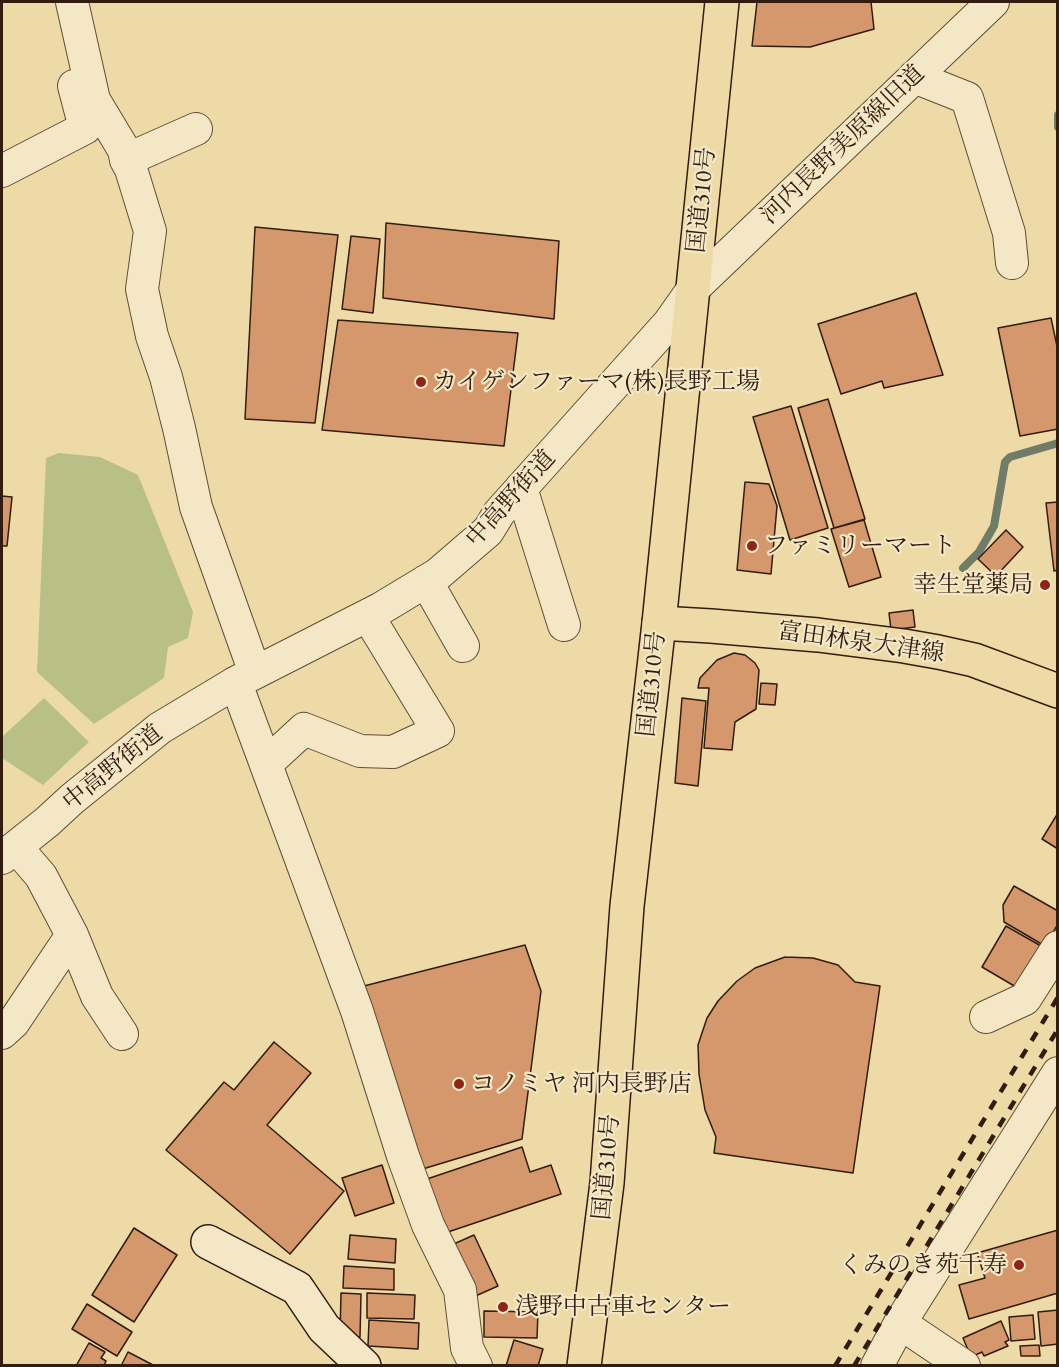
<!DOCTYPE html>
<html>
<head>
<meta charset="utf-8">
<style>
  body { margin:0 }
  #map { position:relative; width:1059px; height:1367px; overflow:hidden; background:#eedaa6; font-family:"EB Garamond",serif }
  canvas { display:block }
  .frame { position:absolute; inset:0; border:3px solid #321c10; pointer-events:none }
</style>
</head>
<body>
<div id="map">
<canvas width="1059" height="1367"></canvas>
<div class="frame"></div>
</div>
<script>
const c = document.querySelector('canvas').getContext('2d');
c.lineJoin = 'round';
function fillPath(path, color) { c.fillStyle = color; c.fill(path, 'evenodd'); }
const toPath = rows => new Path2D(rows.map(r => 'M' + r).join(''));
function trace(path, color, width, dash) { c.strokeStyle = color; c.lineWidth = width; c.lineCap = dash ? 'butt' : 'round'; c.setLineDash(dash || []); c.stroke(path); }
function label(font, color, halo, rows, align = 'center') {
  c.font = font + ' "EB Garamond","Noto Serif JP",serif'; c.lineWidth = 4.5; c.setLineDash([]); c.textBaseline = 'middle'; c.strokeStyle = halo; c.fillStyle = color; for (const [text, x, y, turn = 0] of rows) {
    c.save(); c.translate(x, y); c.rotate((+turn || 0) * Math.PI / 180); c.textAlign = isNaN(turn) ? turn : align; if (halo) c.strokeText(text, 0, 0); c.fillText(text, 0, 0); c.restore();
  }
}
fillPath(toPath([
  [59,453,100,457,138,475,193,612,188,638,168,647,164,678,94,724,37,672,46,458],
  [44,698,89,742,43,785,2,758,2,737]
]), '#b8c087');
trace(toPath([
  [1058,115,1058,127],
  [963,568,979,552,994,526,1005,462,1010,457,1058,443]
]), '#707b68', 8);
const building = toPath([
  [757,2,871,2,874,29,810,47,752,46,757,2],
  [386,223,559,241,554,319,383,298,386,223],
  [255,227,338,235,315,423,245,419,255,227],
  [351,236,380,239,373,313,342,309,351,236],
  [916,293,943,375,884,388,882,381,841,394,818,324,916,293],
  [1051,318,1058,351,1058,429,1020,436,998,328,1051,318],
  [338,320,518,333,504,446,322,430,338,320],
  [828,399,865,519,834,528,798,408,828,399],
  [791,406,828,528,790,540,753,417,791,406],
  [745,482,769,484,777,506,771,574,737,570,745,482],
  [2,496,12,497,7,546,2,546,2,496],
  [1058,502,1058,570,1054,571,1046,503,1058,502],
  [864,520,881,577,849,587,831,529,864,520],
  [1006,530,1023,547,996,576,978,559,1006,530],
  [913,610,915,627,891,630,889,613,913,610],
  [734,653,745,655,755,663,759,670,756,709,735,722,732,750,704,748,709,688,698,688,700,678,717,660,734,653],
  [761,683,777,684,775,705,759,704,761,683],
  [682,698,706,701,698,786,675,783,682,698],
  [1058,813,1058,849,1042,839,1058,813],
  [1014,886,1058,911,1058,924,1045,946,1004,922,1003,905,1014,886],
  [1006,926,1041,946,1016,987,982,967,1006,926],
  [525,945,541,991,522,1139,416,1171,356,988,525,945],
  [785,957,813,958,838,965,855,982,880,986,853,1173,714,1153,716,1137,705,1110,699,1074,698,1045,707,1018,718,1001,737,981,755,968,785,957],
  [274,1042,311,1073,267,1125,344,1191,290,1254,166,1150,224,1082,234,1090,274,1042],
  [522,1147,530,1172,551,1165,561,1194,442,1234,424,1180,522,1147],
  [382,1165,394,1203,355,1216,342,1178,382,1165],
  [134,1228,177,1255,134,1322,92,1295,134,1228],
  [1058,1230,1058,1293,969,1319,959,1285,985,1278,977,1253,1058,1230],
  [350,1235,396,1239,395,1263,348,1259,350,1235],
  [474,1235,498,1286,471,1298,447,1247,474,1235],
  [344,1266,394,1269,394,1290,343,1288,344,1266],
  [341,1293,361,1294,360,1337,340,1337,341,1293],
  [367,1293,415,1295,414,1319,367,1318,367,1293],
  [87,1304,132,1332,117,1356,72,1329,87,1304],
  [1058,1310,1058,1344,1041,1346,1038,1312,1058,1310],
  [484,1311,538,1312,537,1338,484,1337,484,1311],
  [1033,1315,1035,1339,1011,1341,1009,1317,1033,1315],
  [369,1320,419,1323,418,1349,368,1346,369,1320],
  [1001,1321,1009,1340,1005,1342,1008,1346,984,1356,982,1352,971,1357,963,1338,1001,1321],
  [514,1340,543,1349,538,1366,506,1366,514,1340],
  [89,1343,105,1352,101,1358,106,1361,104,1366,76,1366,89,1343],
  [1039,1345,1040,1356,1021,1356,1020,1346,1039,1345],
  [128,1352,155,1366,121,1366,128,1352]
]);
fillPath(building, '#d5986c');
trace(building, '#321c10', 1.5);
const street = toPath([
  [72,2,94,100,124,150,126,160,131,169,150,231,142,289,152,336,166,377,179,428,196,507,255,673],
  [914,77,967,98,1009,233,1012,263],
  [126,160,196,129],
  [2,171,85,128,74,86],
  [521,488,564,625],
  [426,581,463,646],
  [235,683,241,697,357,1011,403,1156,428,1225,460,1290,467,1348,476,1366],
  [266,764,304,729,360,751,393,752,438,731,368,616],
  [16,847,41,876,72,935,97,996,122,1034],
  [2,858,47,822,72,799,160,728,235,683,380,609,438,574,488,531,499,513,669,323,693,289,993,2],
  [986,1017,1025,999,1058,947],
  [2,1033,13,1023,72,935],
  [900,1323,964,1366],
  [877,1366,900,1323,1058,1073]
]);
const secondary = toPath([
  [208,1242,297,1288,324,1328,364,1366]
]);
const primary = toPath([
  [659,623,711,626,818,635,904,646,938,652,974,660,1058,691]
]);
const highway = toPath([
  [584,1366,607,1183,627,906,659,623,722,2]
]);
trace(street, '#614c36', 34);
trace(secondary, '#321c10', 36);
trace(primary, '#321c10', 36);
trace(highway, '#321c10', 36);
trace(street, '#f4e7c5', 32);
trace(secondary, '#f4e7c5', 33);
trace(primary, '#eedaa6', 33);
trace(highway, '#eedaa6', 33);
trace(toPath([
  [835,1366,1058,997],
  [854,1366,1058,1029]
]), '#321c10', 4.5, [10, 10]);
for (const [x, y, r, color] of [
  [421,382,6,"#8f2418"],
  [752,546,6,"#8f2418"],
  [1045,585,6,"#8f2418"],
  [459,1084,6,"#8f2418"],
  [1019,1265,6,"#8f2418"],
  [503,1307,6,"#8f2418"]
]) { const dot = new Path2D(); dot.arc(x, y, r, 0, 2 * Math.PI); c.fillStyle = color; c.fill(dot); trace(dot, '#f4e7c5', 2); }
label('24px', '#321c10', '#f4e7c5', [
  ["河内長野美原線旧道",843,145,-44],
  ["国道310号",702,200,-84],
  ["中高野街道",511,499,-48],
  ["富田林泉大津線",861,643,8],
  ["国道310号",652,684,-84],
  ["中高野街道",113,768,-39],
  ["国道310号",607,1167,-85]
]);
label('24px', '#321c10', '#f4e7c5', [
  ["カイゲンファーマ(株)長野工場",433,382],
  ["ファミリーマート",764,546],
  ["幸生堂薬局",1033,585,"right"],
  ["コノミヤ 河内長野店",471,1084],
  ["くみのき苑千寿",1007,1265,"right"],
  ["浅野中古車センター",515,1307]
], 'left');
</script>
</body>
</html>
